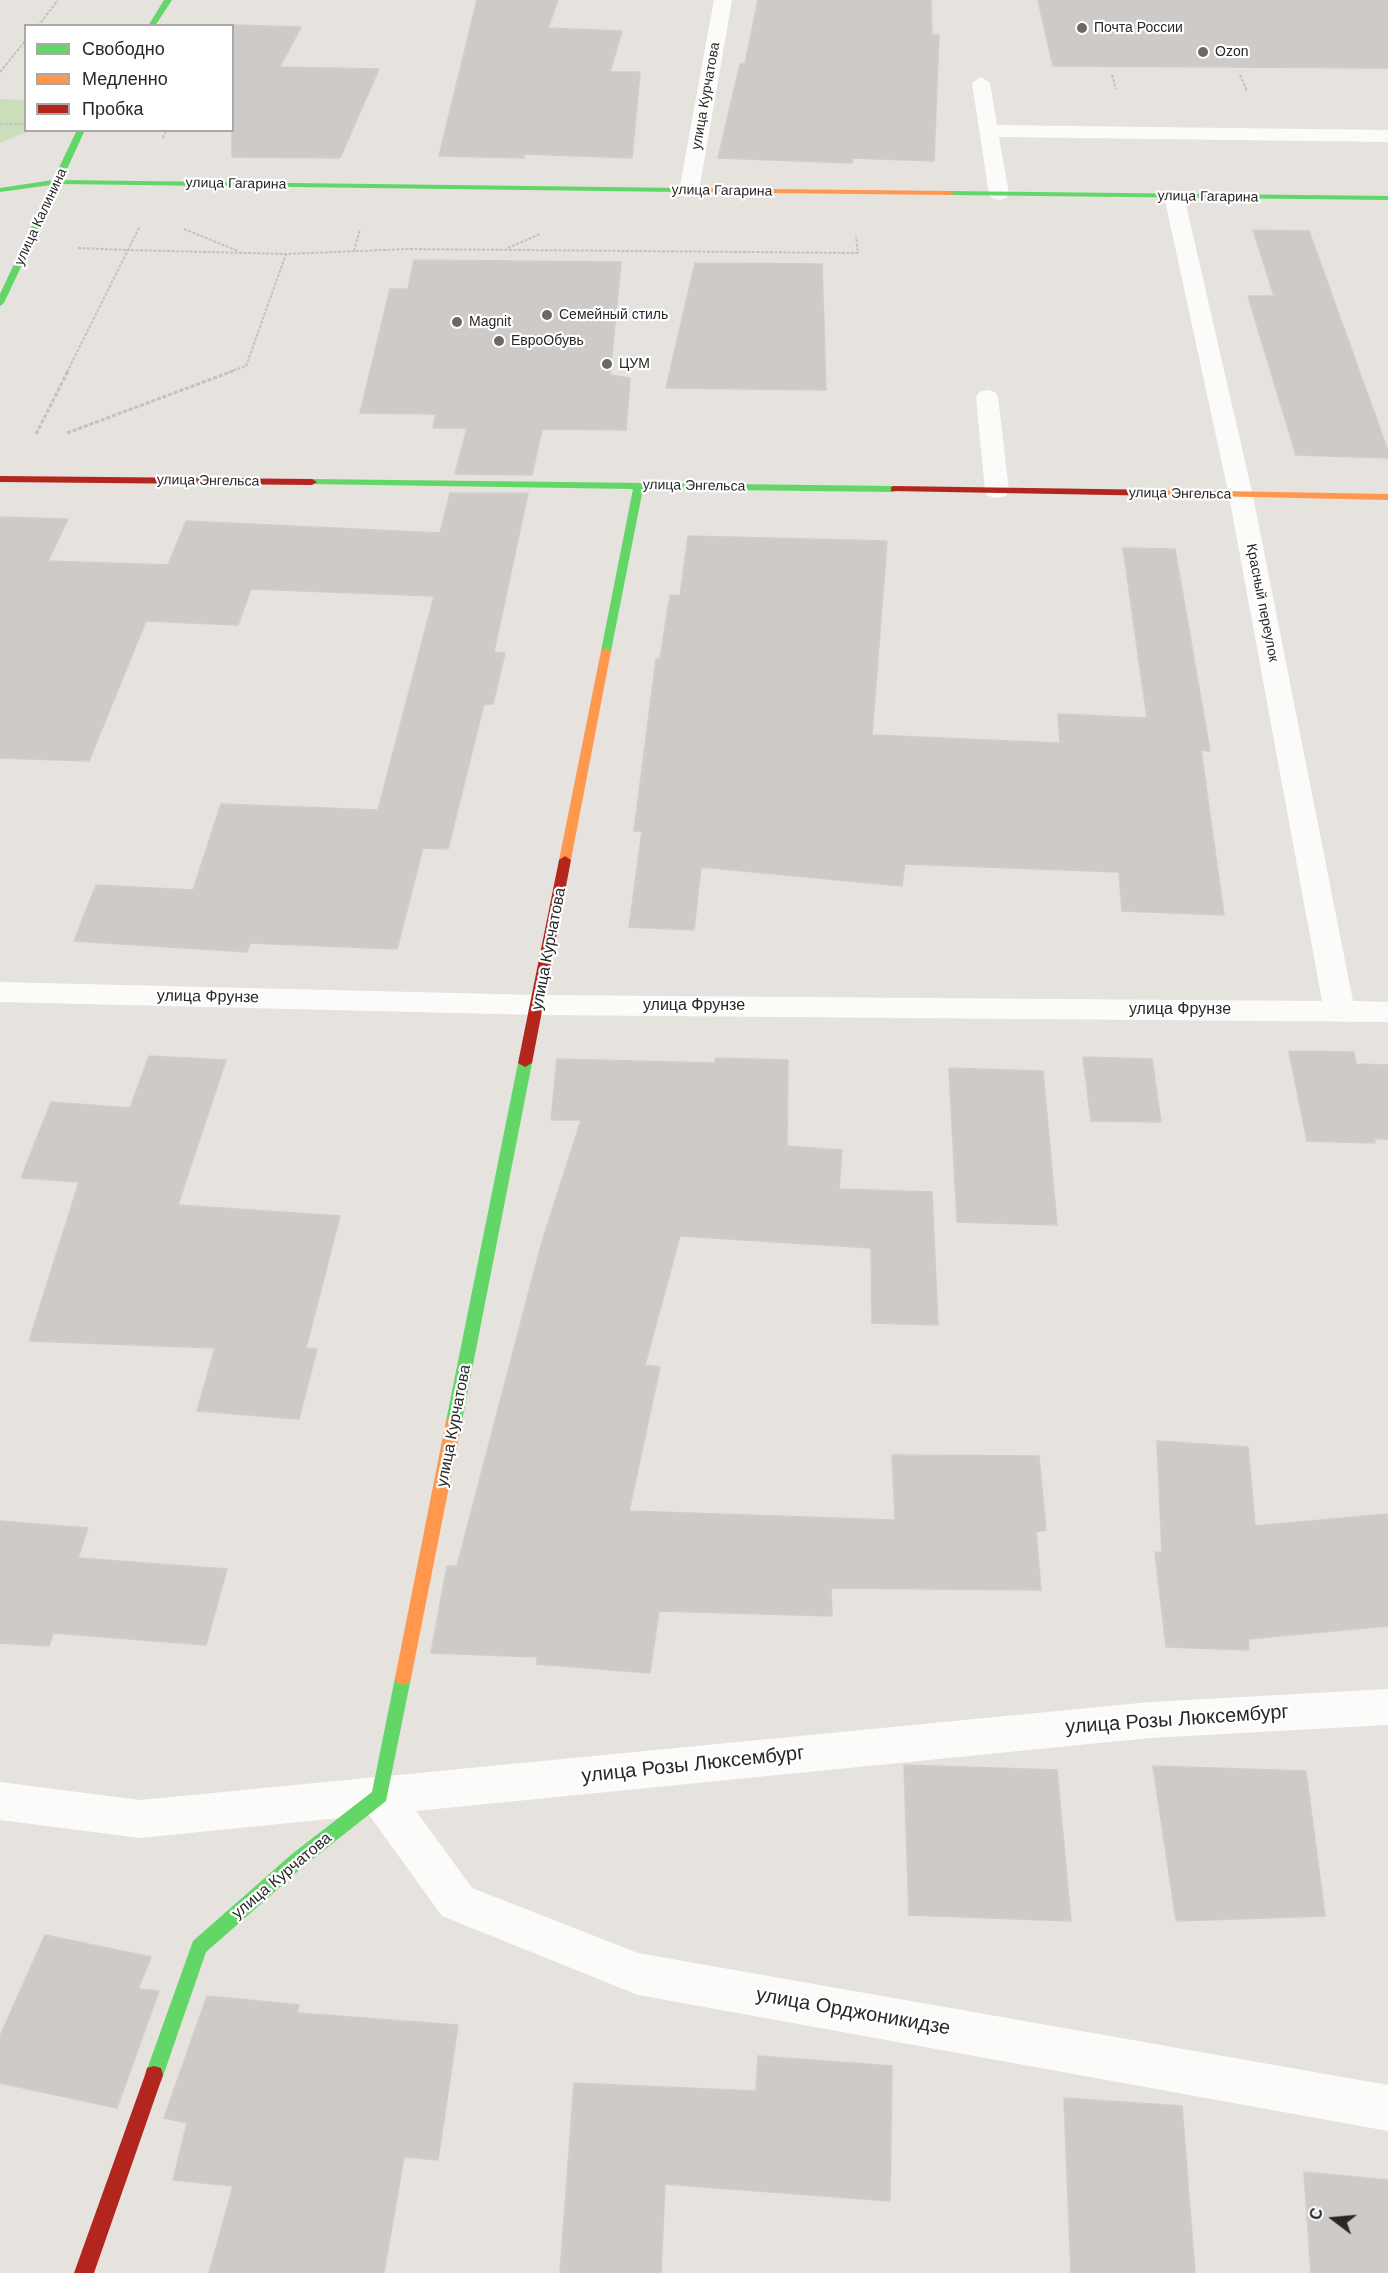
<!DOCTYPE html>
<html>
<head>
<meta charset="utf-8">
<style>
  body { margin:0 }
  #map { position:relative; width:1388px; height:2273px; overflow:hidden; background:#e6e2de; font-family:Arial,sans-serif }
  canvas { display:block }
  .legend { position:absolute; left:24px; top:24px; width:210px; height:108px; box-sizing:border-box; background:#fff; border:2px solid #a9a9a9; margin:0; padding:8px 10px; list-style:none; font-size:18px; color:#282828 }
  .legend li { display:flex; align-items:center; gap:12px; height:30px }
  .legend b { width:30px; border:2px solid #a9a9a9 }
  .north { position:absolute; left:1304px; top:2189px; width:60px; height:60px; -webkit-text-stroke:4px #fff; paint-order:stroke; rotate:286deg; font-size:16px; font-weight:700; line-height:24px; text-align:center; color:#282828 }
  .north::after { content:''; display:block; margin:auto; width:21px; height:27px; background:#282828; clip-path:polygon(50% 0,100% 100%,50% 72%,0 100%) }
</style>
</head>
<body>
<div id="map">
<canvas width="1388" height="2273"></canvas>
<ul class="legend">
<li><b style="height:8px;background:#63d668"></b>Свободно</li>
<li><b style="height:8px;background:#ff974d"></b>Медленно</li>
<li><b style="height:8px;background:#b3261e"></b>Пробка</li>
</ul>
<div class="north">С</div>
</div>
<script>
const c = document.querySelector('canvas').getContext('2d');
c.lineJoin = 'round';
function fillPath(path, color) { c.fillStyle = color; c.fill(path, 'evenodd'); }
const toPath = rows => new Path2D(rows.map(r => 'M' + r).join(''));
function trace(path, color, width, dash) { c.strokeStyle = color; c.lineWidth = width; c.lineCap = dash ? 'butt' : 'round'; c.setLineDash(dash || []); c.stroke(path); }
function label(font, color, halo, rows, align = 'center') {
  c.font = font + ' Arial,sans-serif'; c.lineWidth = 4.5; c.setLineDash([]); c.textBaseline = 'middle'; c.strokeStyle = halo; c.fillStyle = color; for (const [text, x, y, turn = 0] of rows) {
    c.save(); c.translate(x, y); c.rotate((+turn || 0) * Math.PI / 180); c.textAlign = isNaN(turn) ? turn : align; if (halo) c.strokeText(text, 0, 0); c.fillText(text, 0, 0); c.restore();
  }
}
fillPath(toPath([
  [0,99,25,100,26,130,28,131,0,143]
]), '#cadeba');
const building = toPath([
  [477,0,558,0,548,28,622,31,610,72,640,72,632,158,524,154,524,158,439,156,477,0],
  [758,0,931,0,932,35,939,35,934,161,852,158,852,163,718,158,740,64,745,64,758,0],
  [1038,0,1388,0,1388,68,1053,66,1038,0],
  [232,25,301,27,280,67,379,69,340,158,232,157,232,25],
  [1253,230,1309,231,1388,451,1388,458,1296,455,1248,296,1274,296,1253,230],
  [414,260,621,262,610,375,630,378,626,430,542,429,532,475,455,474,467,428,433,428,436,414,360,413,390,289,408,289,414,260],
  [695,263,822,264,826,390,666,388,695,263],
  [450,493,528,493,494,652,505,653,493,704,484,704,448,849,423,848,397,949,250,943,247,952,74,941,96,885,193,890,221,804,378,810,434,596,251,589,238,625,146,621,89,761,0,758,0,517,68,519,48,561,168,565,186,521,440,533,450,493],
  [688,536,887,541,872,735,1060,743,1058,714,1147,718,1123,548,1175,549,1210,751,1201,750,1224,915,1122,911,1119,872,905,864,902,886,701,867,694,930,629,927,642,831,634,831,656,659,660,659,670,595,680,596,688,536],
  [1289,1051,1354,1052,1356,1064,1388,1065,1388,1139,1374,1139,1375,1143,1307,1141,1289,1051],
  [149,1056,226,1060,178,1205,340,1216,306,1348,317,1349,299,1419,197,1411,215,1348,29,1341,79,1182,21,1178,51,1102,130,1108,149,1056],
  [1083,1057,1152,1059,1161,1122,1091,1121,1083,1057],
  [716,1058,788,1060,787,1146,842,1150,839,1189,932,1192,938,1325,872,1323,871,1248,680,1236,645,1365,660,1367,629,1511,895,1520,892,1455,1039,1456,1046,1530,1036,1532,1041,1590,831,1588,832,1616,659,1611,650,1673,536,1664,538,1657,431,1653,447,1566,457,1566,541,1245,581,1120,551,1120,557,1059,715,1063,716,1058],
  [949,1068,1043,1071,1057,1225,957,1222,949,1068],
  [1157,1441,1248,1447,1255,1526,1388,1514,1388,1626,1248,1639,1249,1650,1166,1647,1155,1552,1162,1553,1157,1441],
  [0,1521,88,1528,78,1558,227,1569,206,1645,53,1633,49,1646,0,1643,0,1521],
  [904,1765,1057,1770,1071,1921,909,1915,904,1765],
  [1153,1766,1306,1771,1325,1916,1176,1921,1153,1766],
  [45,1935,151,1957,138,1989,159,1991,117,2108,0,2083,0,2036,45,1935],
  [207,1996,299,2005,297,2013,458,2025,438,2160,404,2157,384,2273,209,2273,233,2186,173,2180,187,2123,164,2118,207,1996],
  [758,2056,892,2066,890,2201,665,2184,661,2273,560,2273,574,2083,756,2091,758,2056],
  [1064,2098,1182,2106,1195,2273,1071,2273,1064,2098],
  [1304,2172,1388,2180,1388,2273,1311,2273,1304,2172]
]);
fillPath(building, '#cdcac8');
trace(building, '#d1ceca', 1.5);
trace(toPath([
  [38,26,58,0],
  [0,72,26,40],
  [1112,75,1116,89],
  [1240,75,1247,91],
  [0,124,26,124],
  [163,138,166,130],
  [184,229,238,251],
  [78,248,128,250,140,226],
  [508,248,540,234],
  [354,251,360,230],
  [67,372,128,250,286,254,408,249,858,253,856,236],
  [229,372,246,366,286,254]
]), '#c3c2c2', 2, [3, 1.5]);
trace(toPath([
  [67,433,233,371],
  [36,434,68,371]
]), '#c3c2c2', 3, [4, 2]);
fillPath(toPath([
  [981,77,990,83,997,125,1388,130,1388,142,999,137,1009,194,1006,198,999,200,992,198,989,194,972,83,981,77],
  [987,390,995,392,998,397,1009,491,1006,496,997,498,988,496,985,491,976,397,979,392,987,390]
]), '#fbfbfa');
fillPath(toPath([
  [714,0,732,0,699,191,696,195,689,197,682,195,679,191,714,0],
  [1174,190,1181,192,1184,196,1253,496,1353,1001,1388,1002,1388,1022,538,1015,0,1002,0,982,538,995,1322,1001,1229,496,1164,196,1167,192,1174,190],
  [1388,1689,1388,1725,1150,1738,416,1811,472,1888,638,1953,1388,2085,1388,2131,638,1995,442,1916,369,1815,140,1838,0,1820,0,1782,140,1800,1150,1702,1388,1689]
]), '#fbfbfa');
fillPath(toPath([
  [164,0,172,0,155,26,148,26,164,0],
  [77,130,85,130,62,180,682,188,686,190,682,192,60,184,4,303,0,306,0,294,51,185,0,192,0,188,53,180,77,130],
  [947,191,1388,196,1388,200,950,195,946,193,947,191],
  [312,479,894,486,899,489,894,492,643,489,611,651,606,654,601,651,633,489,309,484,309,480,312,479],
  [525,1059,532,1063,462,1421,459,1425,454,1427,449,1425,446,1421,518,1063,525,1059],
  [403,1671,409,1673,411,1678,386,1801,304,1866,206,1952,161,2082,154,2084,147,2082,145,2075,193,1941,292,1854,372,1792,395,1678,397,1673,403,1671]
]), '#63d668');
fillPath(toPath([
  [679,188,950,191,954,193,950,195,682,192,678,190,679,188],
  [1164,490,1388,494,1388,500,1161,495,1161,491,1164,490],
  [606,648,611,651,571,860,565,864,559,860,601,651,606,648],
  [454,1415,459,1417,462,1421,411,1678,409,1683,403,1685,397,1683,395,1678,446,1421,449,1417,454,1415]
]), '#ff974d');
fillPath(toPath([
  [0,476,312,479,317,482,312,485,0,482,0,476],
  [894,486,1164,490,1169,493,1164,496,891,491,891,487,894,486],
  [565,856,571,860,532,1063,525,1067,518,1063,559,860,565,856],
  [154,2066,161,2068,163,2075,94,2273,74,2273,145,2075,147,2068,154,2066]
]), '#b3261e');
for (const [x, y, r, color] of [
  [1082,28,6,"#6a6968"],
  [1203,52,6,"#6a6968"],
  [547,315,6,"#6a6968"],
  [457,322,6,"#6a6968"],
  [499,341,6,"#6a6968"],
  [607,364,6,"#6a6968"]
]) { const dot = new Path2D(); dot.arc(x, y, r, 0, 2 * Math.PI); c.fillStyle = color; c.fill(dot); trace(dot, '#fff', 2); }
label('14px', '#282828', '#fff', [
  ["Почта России",1094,28],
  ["Ozon",1215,52],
  ["Семейный стиль",559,315],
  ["Magnit",469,322],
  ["ЕвроОбувь",511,341],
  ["ЦУМ",619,364]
], 'left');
label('14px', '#282828', '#fff', [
  ["улица Курчатова",706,96,-80],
  ["улица Гагарина",236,184,1],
  ["улица Гагарина",722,191,1],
  ["улица Гагарина",1208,197,1],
  ["улица Калинина",41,217,-65],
  ["улица Энгельса",208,481,1],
  ["улица Энгельса",694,486,1],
  ["улица Энгельса",1180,494,1],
  ["Красный переулок",1262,603,79]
]);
label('16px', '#282828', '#fff', [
  ["улица Курчатова",549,949,-79],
  ["улица Фрунзе",208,997,1],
  ["улица Фрунзе",694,1006],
  ["улица Фрунзе",1180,1010],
  ["улица Курчатова",454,1426,-79],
  ["улица Курчатова",282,1876,-40]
]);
label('20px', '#282828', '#fff', [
  ["улица Розы Люксембург",1177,1720,-4],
  ["улица Розы Люксембург",693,1765,-6],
  ["улица Орджоникидзе",853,2012,10]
]);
</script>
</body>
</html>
